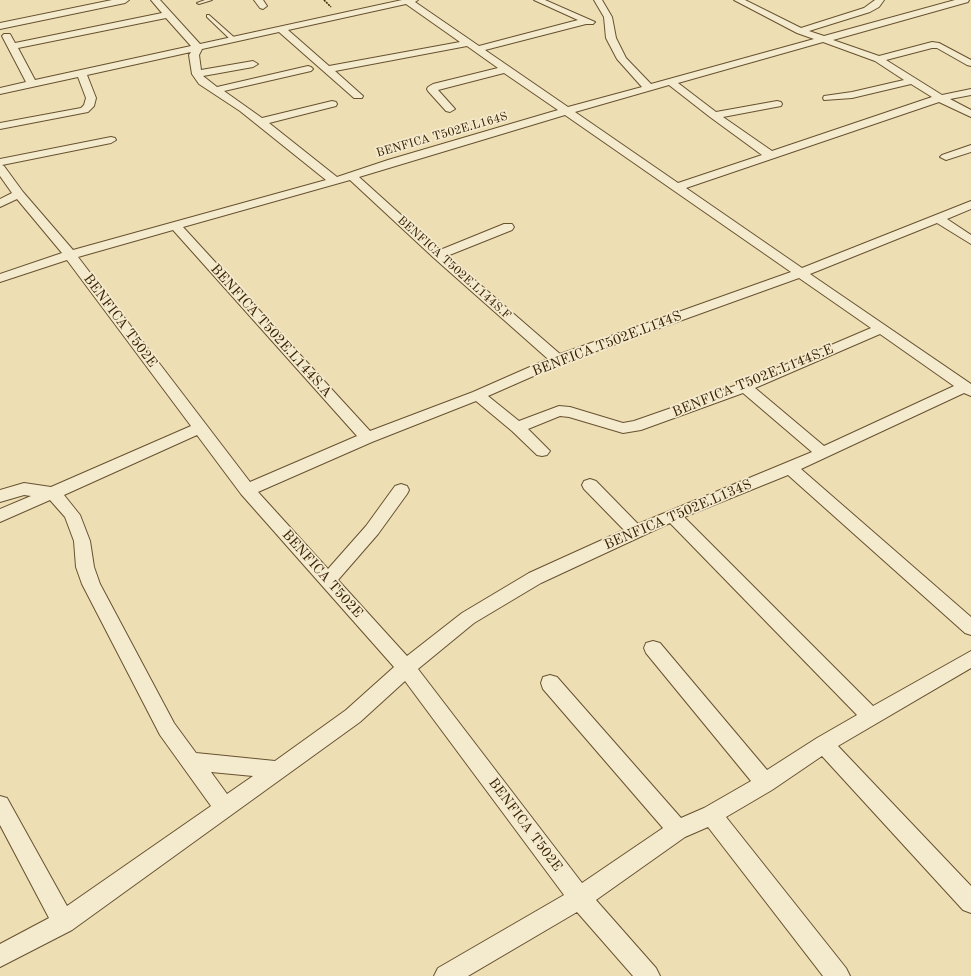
<!DOCTYPE html>
<html>
<head>
<meta charset="utf-8">
<style>
  body { margin:0 }
  canvas { display:block; background:#eedeb4 }
</style>
</head>
<body>
<canvas width="971" height="976"></canvas>
<script>
const c = document.querySelector('canvas').getContext('2d');
c.lineJoin = 'round';
const toPath = rows => new Path2D(rows.map(r => 'M' + r).join(''));
function trace(path, color, width, dash) { c.strokeStyle = color; c.lineWidth = width; c.lineCap = dash ? 'butt' : 'round'; c.setLineDash(dash || []); c.stroke(path); }
function fillPath(path, color) { c.fillStyle = color; c.fill(path, 'evenodd'); }
function label(font, color, halo, rows, align = 'center') {
  c.font = font + ' "Old Standard TT",serif'; c.lineWidth = 3.5; c.setLineDash([]); c.textBaseline = 'middle'; c.strokeStyle = halo; c.fillStyle = color; for (const [text, x, y, turn = 0] of rows) {
    c.save(); c.translate(x, y); c.rotate((+turn || 0) * Math.PI / 180); c.textAlign = isNaN(turn) ? turn : align; if (halo) c.strokeText(text, 0, 0); c.fillText(text, 0, 0); c.restore();
  }
}
const service = toPath([
  [205,0,212,0,199,4,197,3,205,0],
  [209,15,236,39,236,41,232,41,207,17,207,15,209,15]
]);
const minor = toPath([
  [112,0,129,0,125,3,0,29,0,23,112,0],
  [151,0,160,0,200,44,402,0,418,0,415,2,479,46,578,20,534,0,545,0,595,22,593,24,586,24,485,50,568,107,642,87,617,59,606,38,604,17,594,0,602,0,612,17,616,38,626,58,651,84,814,39,797,33,734,0,745,0,801,28,864,8,875,0,884,0,879,7,870,12,809,31,824,36,955,0,969,0,968,2,833,40,879,56,932,42,939,43,971,60,971,66,967,65,937,48,932,48,886,60,942,95,971,89,971,95,950,99,971,110,971,117,939,102,686,188,802,268,971,201,971,209,947,219,971,235,971,244,937,223,810,274,971,384,971,396,964,393,801,469,971,617,971,635,965,633,788,475,684,517,873,706,971,651,971,668,838,746,971,886,971,913,963,910,822,756,772,790,726,817,846,968,850,976,823,976,708,827,685,837,596,900,656,968,660,976,633,976,577,912,468,976,434,976,438,968,564,895,405,681,360,722,72,930,0,967,0,944,49,918,0,825,0,796,7,798,67,906,211,806,160,735,82,584,76,567,74,541,65,517,50,500,0,522,0,509,31,496,24,495,0,502,0,490,24,483,51,487,191,426,67,260,0,282,0,274,62,253,17,199,0,207,0,199,12,193,0,176,0,159,111,137,115,138,116,140,111,143,2,165,4,166,23,192,73,250,326,180,240,111,199,84,192,74,189,55,191,52,87,75,96,98,94,106,88,112,0,129,0,123,81,108,84,105,86,98,78,77,0,94,0,88,26,82,2,36,4,34,10,34,15,43,162,13,151,0],
  [406,4,460,42,329,66,288,30,406,4],
  [166,18,191,46,35,80,18,48,166,18],
  [279,32,354,98,362,98,363,96,335,71,467,46,498,68,433,84,428,87,427,89,428,91,446,111,450,112,455,109,438,90,504,73,558,110,388,160,337,177,269,123,336,106,337,104,336,102,332,101,262,118,224,91,311,71,313,69,311,67,308,66,217,87,203,76,253,67,258,64,253,61,201,70,199,55,202,49,279,32],
  [823,42,875,61,904,80,852,92,824,96,823,98,824,100,852,98,911,84,932,97,772,151,723,117,781,106,782,104,781,102,777,101,716,112,678,83,823,42],
  [669,85,710,117,762,155,678,183,575,112,669,85],
  [565,115,791,272,560,354,447,256,512,230,514,227,512,224,504,224,440,250,359,177,565,115],
  [350,180,434,258,548,359,473,392,370,431,183,227,350,180],
  [173,230,357,436,250,482,78,257,173,230],
  [799,278,871,328,740,384,634,421,623,423,570,407,559,406,519,421,488,396,563,363,799,278],
  [880,334,954,386,824,446,755,388,880,334],
  [743,393,812,452,638,524,596,481,590,479,584,481,582,485,584,489,624,530,529,573,462,613,407,656,338,580,378,534,407,494,409,490,407,486,401,484,395,486,366,526,328,569,258,492,372,442,476,401,512,431,537,455,542,456,547,455,550,451,528,429,560,416,569,417,623,433,641,430,743,393],
  [197,435,241,494,394,667,346,710,275,761,196,753,174,723,100,584,94,567,90,541,80,515,64,495,197,435],
  [670,523,857,715,817,738,767,770,660,643,653,641,646,643,644,648,646,653,751,781,704,808,681,818,557,677,550,675,543,677,541,683,543,689,663,828,582,883,418,669,474,623,541,583,670,523],
  [211,772,253,776,227,794,211,772],
  [254,0,263,0,267,6,263,9,260,8,254,0],
  [971,145,971,152,946,160,940,157,942,155,971,145]
]);
trace(service, '#67522f', 2);
trace(minor, '#67522f', 2);
trace(toPath([
  [324,0,331,7]
]), '#3a2303', 1.5, [2, 1]);
fillPath(service, '#f4eace');
fillPath(minor, '#f4eace');
label('12px', '#3a2303', '#f4eace', [
  ["BENFICA T502E.L164S",442,135,-16],
  ["BENFICA T502E.L144S.F",454,268,42]
]);
label('14px', '#3a2303', '#f4eace', [
  ["BENFICA T502E",120,321,53],
  ["BENFICA T502E.L144S.A",271,331,48],
  ["BENFICA T502E.L144S",607,344,-21],
  ["BENFICA T502E.L144S.E",753,381,-22],
  ["BENFICA T502E.L134S",678,515,-23],
  ["BENFICA T502E",322,574,48],
  ["BENFICA T502E",525,825,53]
]);
</script>
</body>
</html>
